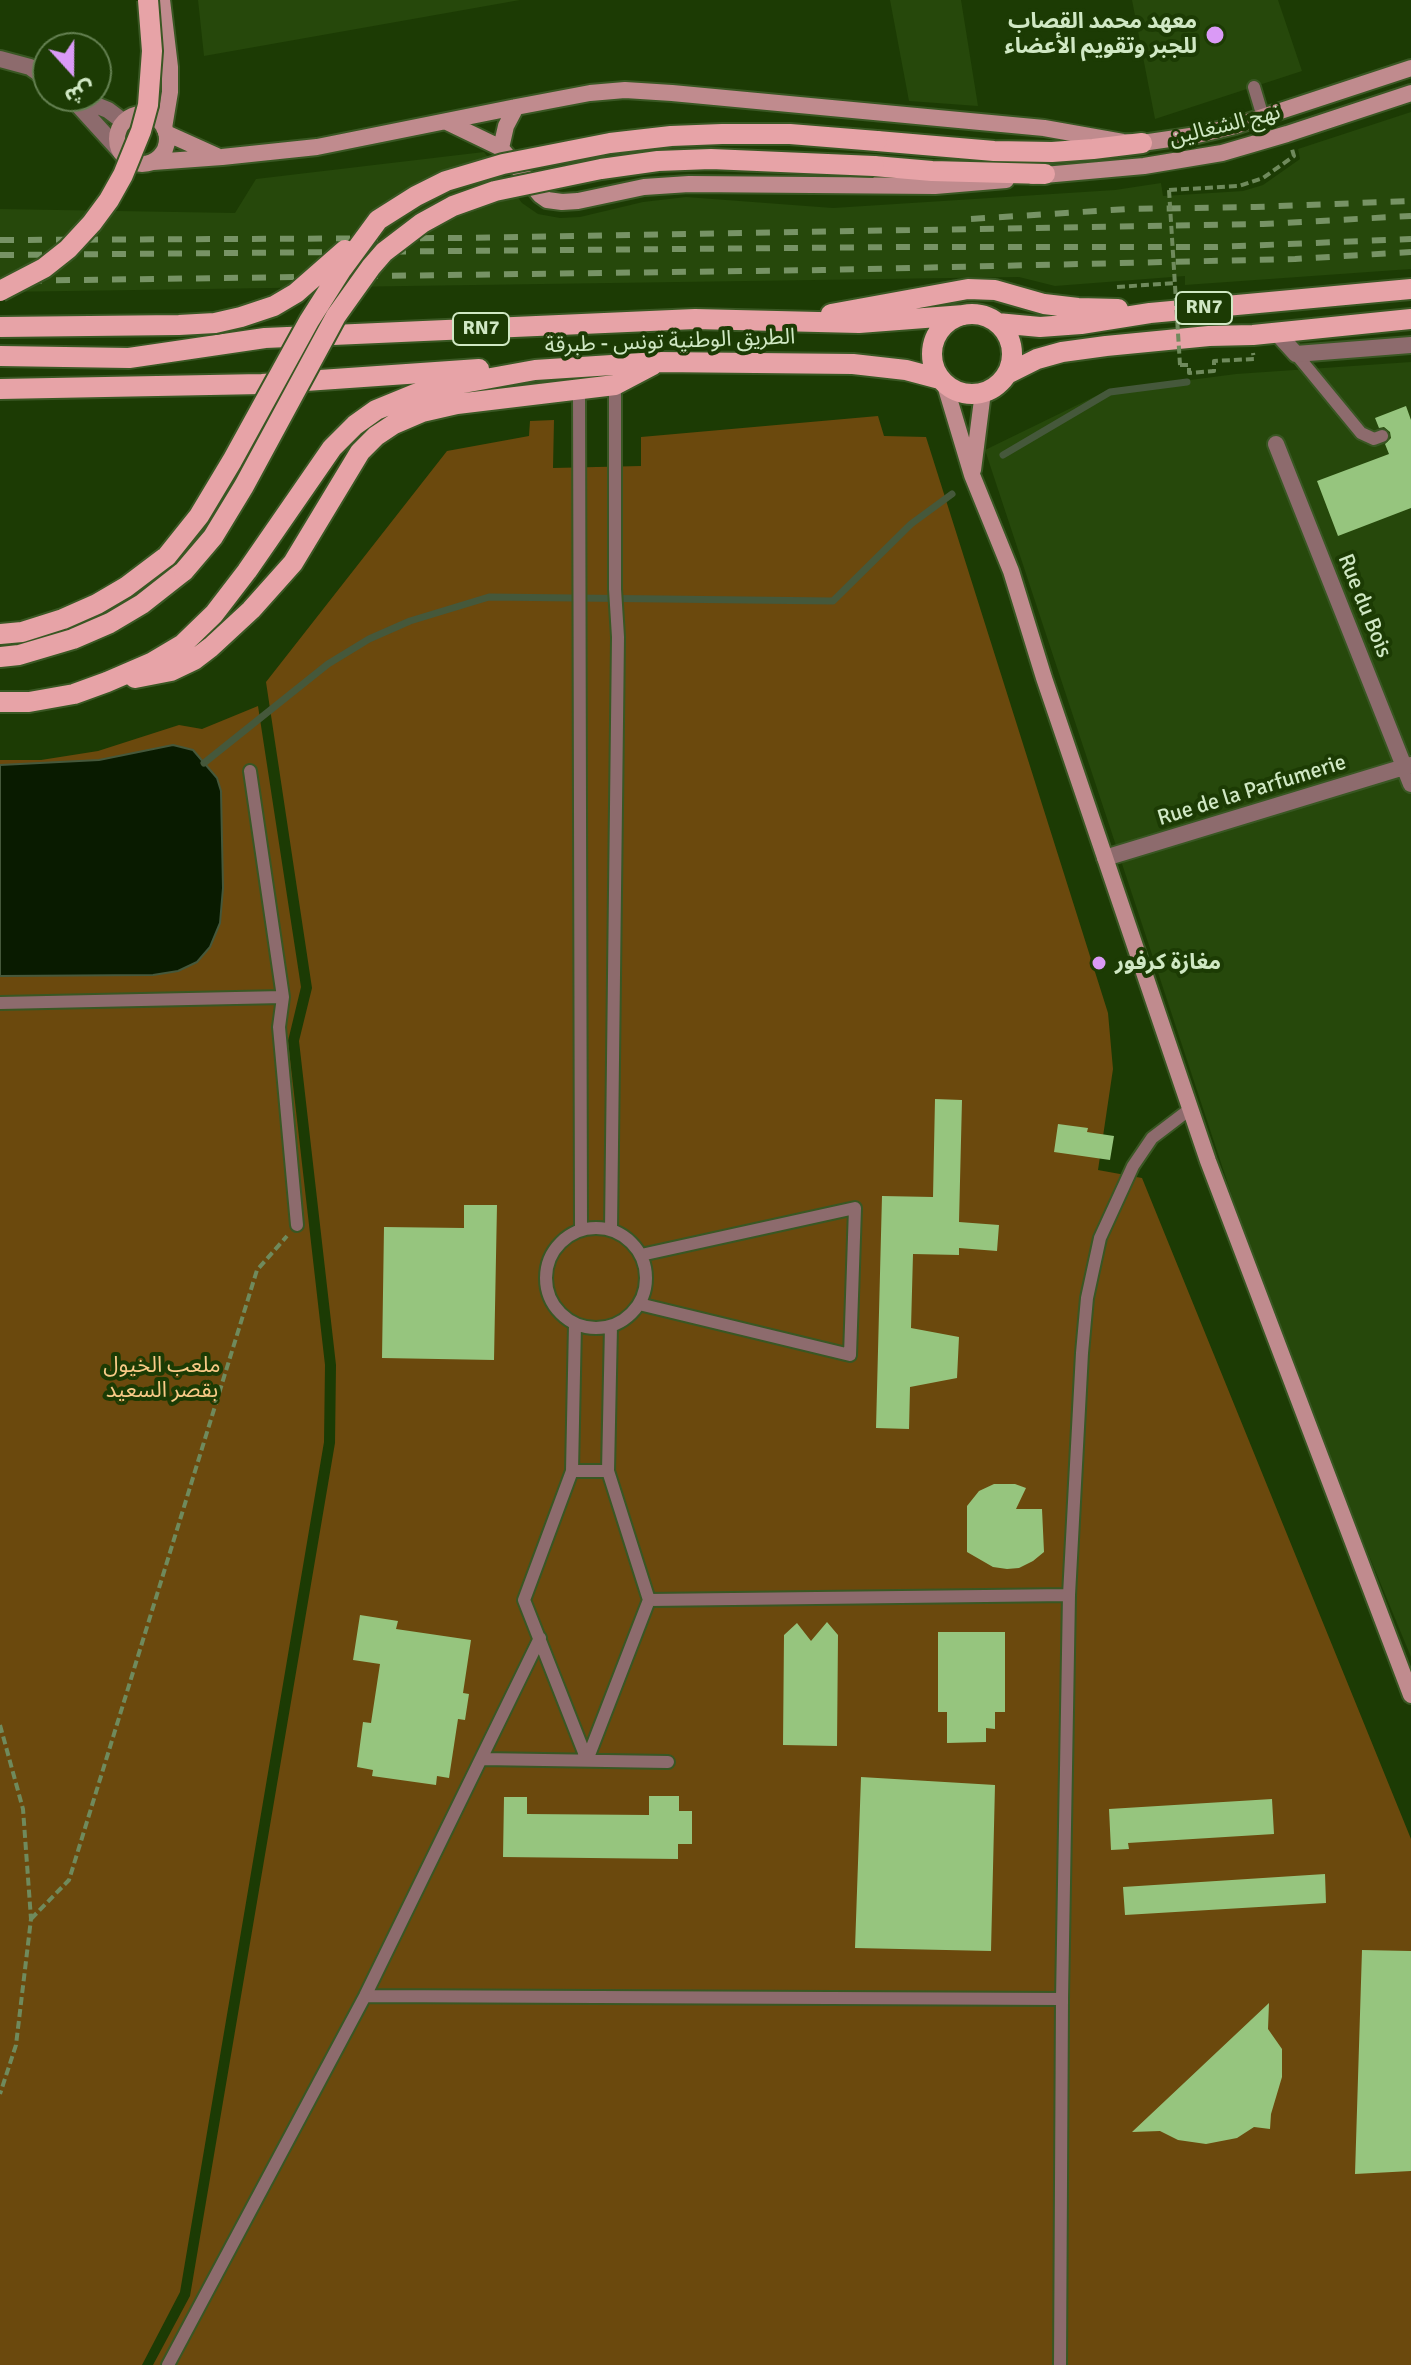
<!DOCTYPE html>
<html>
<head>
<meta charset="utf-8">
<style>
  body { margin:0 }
  #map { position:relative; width:1411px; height:2365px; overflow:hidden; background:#1c3b04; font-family:Signika,"Noto Sans Arabic",sans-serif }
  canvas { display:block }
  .north { position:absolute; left:32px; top:32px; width:80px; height:80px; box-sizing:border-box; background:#1c3b04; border:2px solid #648051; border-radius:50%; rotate:159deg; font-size:22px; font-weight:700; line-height:32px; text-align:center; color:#d0e8c4 }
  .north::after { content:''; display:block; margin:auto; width:28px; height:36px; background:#da9af6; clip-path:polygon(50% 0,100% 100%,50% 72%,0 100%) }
</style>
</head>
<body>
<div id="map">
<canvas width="1411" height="2365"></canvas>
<div class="north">ش</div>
</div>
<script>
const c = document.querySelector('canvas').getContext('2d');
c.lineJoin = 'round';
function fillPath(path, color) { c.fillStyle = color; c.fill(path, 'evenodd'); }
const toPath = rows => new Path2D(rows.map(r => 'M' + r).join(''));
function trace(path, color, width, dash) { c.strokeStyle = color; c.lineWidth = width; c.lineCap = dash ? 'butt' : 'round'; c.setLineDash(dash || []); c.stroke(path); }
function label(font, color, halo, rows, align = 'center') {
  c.font = font + ' Signika,"Noto Sans Arabic",sans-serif'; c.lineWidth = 8; c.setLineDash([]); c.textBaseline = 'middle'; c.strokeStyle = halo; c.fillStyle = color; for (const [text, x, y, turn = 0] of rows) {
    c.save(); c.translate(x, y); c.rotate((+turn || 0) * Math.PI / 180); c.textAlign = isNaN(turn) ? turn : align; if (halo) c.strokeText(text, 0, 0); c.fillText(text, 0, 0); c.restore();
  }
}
fillPath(toPath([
  [198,0,520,0,204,56],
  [890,0,961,0,978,106,909,101],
  [1132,0,1278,0,1302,71,1155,119],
  [1411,112,1411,269,1185,285,1185,276,1055,286,1019,277,0,292,0,209,235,213,256,179,484,152,522,203,538,214,560,218,580,217,643,202,686,197,833,208,1115,190,1161,183,1163,196,1243,191,1263,185,1300,159,1298,149],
  [1411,362,1411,1657,1279,1338,985,450,1106,391,1236,374]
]), '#26480b');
fillPath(toPath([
  [878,416,884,436,926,437,1108,1013,1113,1069,1098,1170,1142,1178,1411,1839,1411,2365,153,2365,190,2296,335,1443,336,1365,299,1041,312,988,266,682,447,451,529,436,530,421,554,420,553,468,641,466,641,437],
  [258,706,301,987,288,1041,325,1365,324,1442,180,2292,142,2365,0,2365,0,760,41,760,98,751,179,725,202,729]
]), '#6b490d');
const water = toPath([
  [173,745,193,750,217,778,221,791,223,888,220,923,210,947,197,962,178,971,153,975,0,976,0,765,99,760,173,745]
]);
fillPath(water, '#091b00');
trace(water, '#45583b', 2);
trace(toPath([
  [1003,455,1110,392,1187,382],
  [204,763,328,664,369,639,410,621,489,597,833,601,911,524,952,494]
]), '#45583b', 7);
fillPath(toPath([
  [1406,406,1411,420,1411,508,1338,536,1317,481,1389,454,1385,444,1391,438,1390,432,1384,427,1379,428,1375,418],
  [935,1099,962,1100,959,1222,999,1225,997,1251,959,1248,959,1255,913,1254,911,1328,959,1337,957,1378,910,1387,909,1429,876,1428,882,1196,933,1197],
  [1058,1124,1088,1128,1087,1132,1114,1136,1110,1160,1054,1152],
  [464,1205,497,1205,494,1360,382,1358,384,1227,464,1228],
  [994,1484,1015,1484,1026,1488,1016,1509,1042,1509,1044,1552,1033,1561,1019,1568,1007,1569,993,1567,967,1552,967,1506,979,1491],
  [360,1615,398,1621,396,1629,471,1640,463,1693,469,1694,465,1720,458,1719,449,1778,437,1776,436,1785,372,1776,373,1770,357,1767,363,1722,371,1723,380,1664,353,1660],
  [827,1622,838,1635,837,1746,783,1745,784,1635,797,1623,811,1641],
  [938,1632,1005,1632,1005,1712,995,1712,995,1729,986,1728,986,1742,947,1743,947,1712,938,1712],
  [861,1777,995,1785,991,1951,855,1948],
  [649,1796,679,1796,679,1811,692,1811,692,1844,678,1844,678,1859,503,1857,504,1797,527,1797,527,1814,649,1815],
  [1272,1799,1274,1834,1128,1843,1129,1849,1111,1850,1109,1809],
  [1325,1874,1326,1903,1125,1915,1123,1887],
  [1362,1950,1411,1951,1411,2171,1355,2174],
  [1269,2003,1268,2029,1282,2049,1282,2077,1271,2114,1270,2129,1254,2127,1237,2138,1206,2144,1178,2140,1160,2131,1132,2132]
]), '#96c57e');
const lane = toPath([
  [1254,87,1263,117],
  [1296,354,1361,433,1374,439,1382,436],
  [579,391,581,1229],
  [250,771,283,997,279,1027,297,1225],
  [0,1003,283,997],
  '546 1278a50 50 0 1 1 100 0a50 50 0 1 1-100 0Z',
  [611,1229,618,637,615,589,615,385],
  [639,1304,850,1355,855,1208,641,1255],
  [575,1324,572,1471,524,1600,587,1760],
  [572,1471,608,1471],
  [649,1600,1069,1595],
  [482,1759,668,1762],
  [587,1760,649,1600,608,1471,611,1326],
  [365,1996,1062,1999],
  [168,2365,365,1996,540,1638],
  [1060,2365,1062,1999,1069,1595,1082,1353,1087,1298,1100,1238,1133,1166,1152,1138,1190,1109]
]);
const street = toPath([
  [0,59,30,67,48,80],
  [70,96,119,150],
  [73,96,108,110,124,122],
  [1276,332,1296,354,1411,345],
  [1276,444,1411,784],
  [1105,858,1411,765]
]);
const secondary = toPath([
  [162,0,170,67,170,92,164,128],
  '117 139a25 25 0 1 1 50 0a25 25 0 1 1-50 0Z',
  [447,122,501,148,540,195,547,200,562,202,578,201,644,187,689,184,935,186,1006,180],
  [166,133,217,156],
  [501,148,506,126,516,107],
  [153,162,222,157,317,147,516,107,590,93,625,90,672,93,1044,128,1123,142,1142,143,1197,135,1235,126,1411,68],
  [1033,176,1144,166,1222,153,1287,134,1411,93],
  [945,385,972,475,1011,571,1044,678,1208,1161,1411,1695],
  [973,470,983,392]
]);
const primary = toPath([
  [877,141,994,151,1052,152,1093,149,1142,143],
  [874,166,932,171,1045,174],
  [831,314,968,289,995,290,1044,304,1078,308,1118,309],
  '932 354a40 40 0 1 1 80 0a40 40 0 1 1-80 0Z',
  [997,323,1040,327,1081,324,1150,313,1411,289],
  [0,356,129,358,265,338,695,319,859,323,964,315],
  [1007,374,1037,359,1062,352,1106,346,1209,336,1253,335,1411,319],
  [0,389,262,384,479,369],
  [0,634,22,632,63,619,97,604,126,587,167,556],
  [0,657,19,655,73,639,110,623,142,604,184,571],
  [135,678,171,671,194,660,211,647,251,610,293,563,360,452,376,436,394,424,422,412,457,404,615,385,653,365],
  [0,702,29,702,74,694,107,682,151,663,183,644,214,614,247,571,332,448,355,425,376,410,415,394,447,386,535,370,658,362,853,364,906,370,940,379]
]);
trace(lane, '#395723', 16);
trace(street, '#395723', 20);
trace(secondary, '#395723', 20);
trace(primary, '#395723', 24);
trace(toPath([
  [1169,190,1239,186,1263,178,1294,156,1292,149],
  [1117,287,1175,283],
  [1180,365,1189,365,1189,373,1214,371,1214,361,1254,359,1253,353],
  [0,1725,23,1809,31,1919,16,2045,0,2094],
  [31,1919,69,1880,257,1270,287,1236]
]), '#6f8a5c', 4, [8, 4]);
trace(lane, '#8d6b6d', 12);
trace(street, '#8d6b6d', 16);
trace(secondary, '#c08b8e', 16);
trace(primary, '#e7a3a7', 20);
trace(toPath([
  [971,219,1128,209,1255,207,1411,201],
  [0,240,456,238,1263,224,1411,216],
  [0,255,902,247,1216,247,1411,239],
  [0,281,823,270,1295,259,1411,252]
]), '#779365', 6, [14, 14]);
const primaryBridge = toPath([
  [0,291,44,268,68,249,92,223,109,200,123,175,141,131,148,105,152,51,148,0],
  [0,327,179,325,215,323,241,317,274,306,296,293,345,250],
  [167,556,199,516,232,461,309,321,342,269,378,220,416,196,446,181,503,164,610,143,671,136,722,134,790,134,877,141],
  [184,571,213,537,244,486,336,316,371,267,384,252,422,223,453,206,495,191,601,169,658,161,711,159,874,166]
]);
trace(primaryBridge, '#395723', 24, []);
trace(toPath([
  [1169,190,1180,365]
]), '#6f8a5c', 4, [8, 4]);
trace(primaryBridge, '#e7a3a7', 20);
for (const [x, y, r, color] of [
  [1215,35,10,"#da9af6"],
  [1099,963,8,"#da9af6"]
]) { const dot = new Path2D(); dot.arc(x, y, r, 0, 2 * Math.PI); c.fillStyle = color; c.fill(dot); trace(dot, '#1c3b04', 3); }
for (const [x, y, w] of [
  [1204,308,56],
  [481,329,56]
]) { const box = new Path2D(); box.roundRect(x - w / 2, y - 16, w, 32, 6); c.fillStyle = '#1c3b04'; c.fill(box); trace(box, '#d0e8c4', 2); }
label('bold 20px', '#d0e8c4', null, [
  ["RN7",1204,308],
  ["RN7",481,329]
]);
label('bold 22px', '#d0e8c4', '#1c3b04', [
  ["معهد محمد القصاب",1197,22],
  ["للجبر وتقويم الأعضاء",1197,47],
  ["مغازة كرفور",1115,963,"left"]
], 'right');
label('22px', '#d0e8c4', '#1c3b04', [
  ["نهج الشغالين",1225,126,-14],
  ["الطريق الوطنية تونس - طبرقة",670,342,-2],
  ["Rue du Bois",1364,606,68],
  ["Rue de la Parfumerie",1252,791,-17]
]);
label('22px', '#f9ca87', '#1c3b04', [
  ["ملعب الخيول",162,1366],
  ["بقصر السعيد",162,1391]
]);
</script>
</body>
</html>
